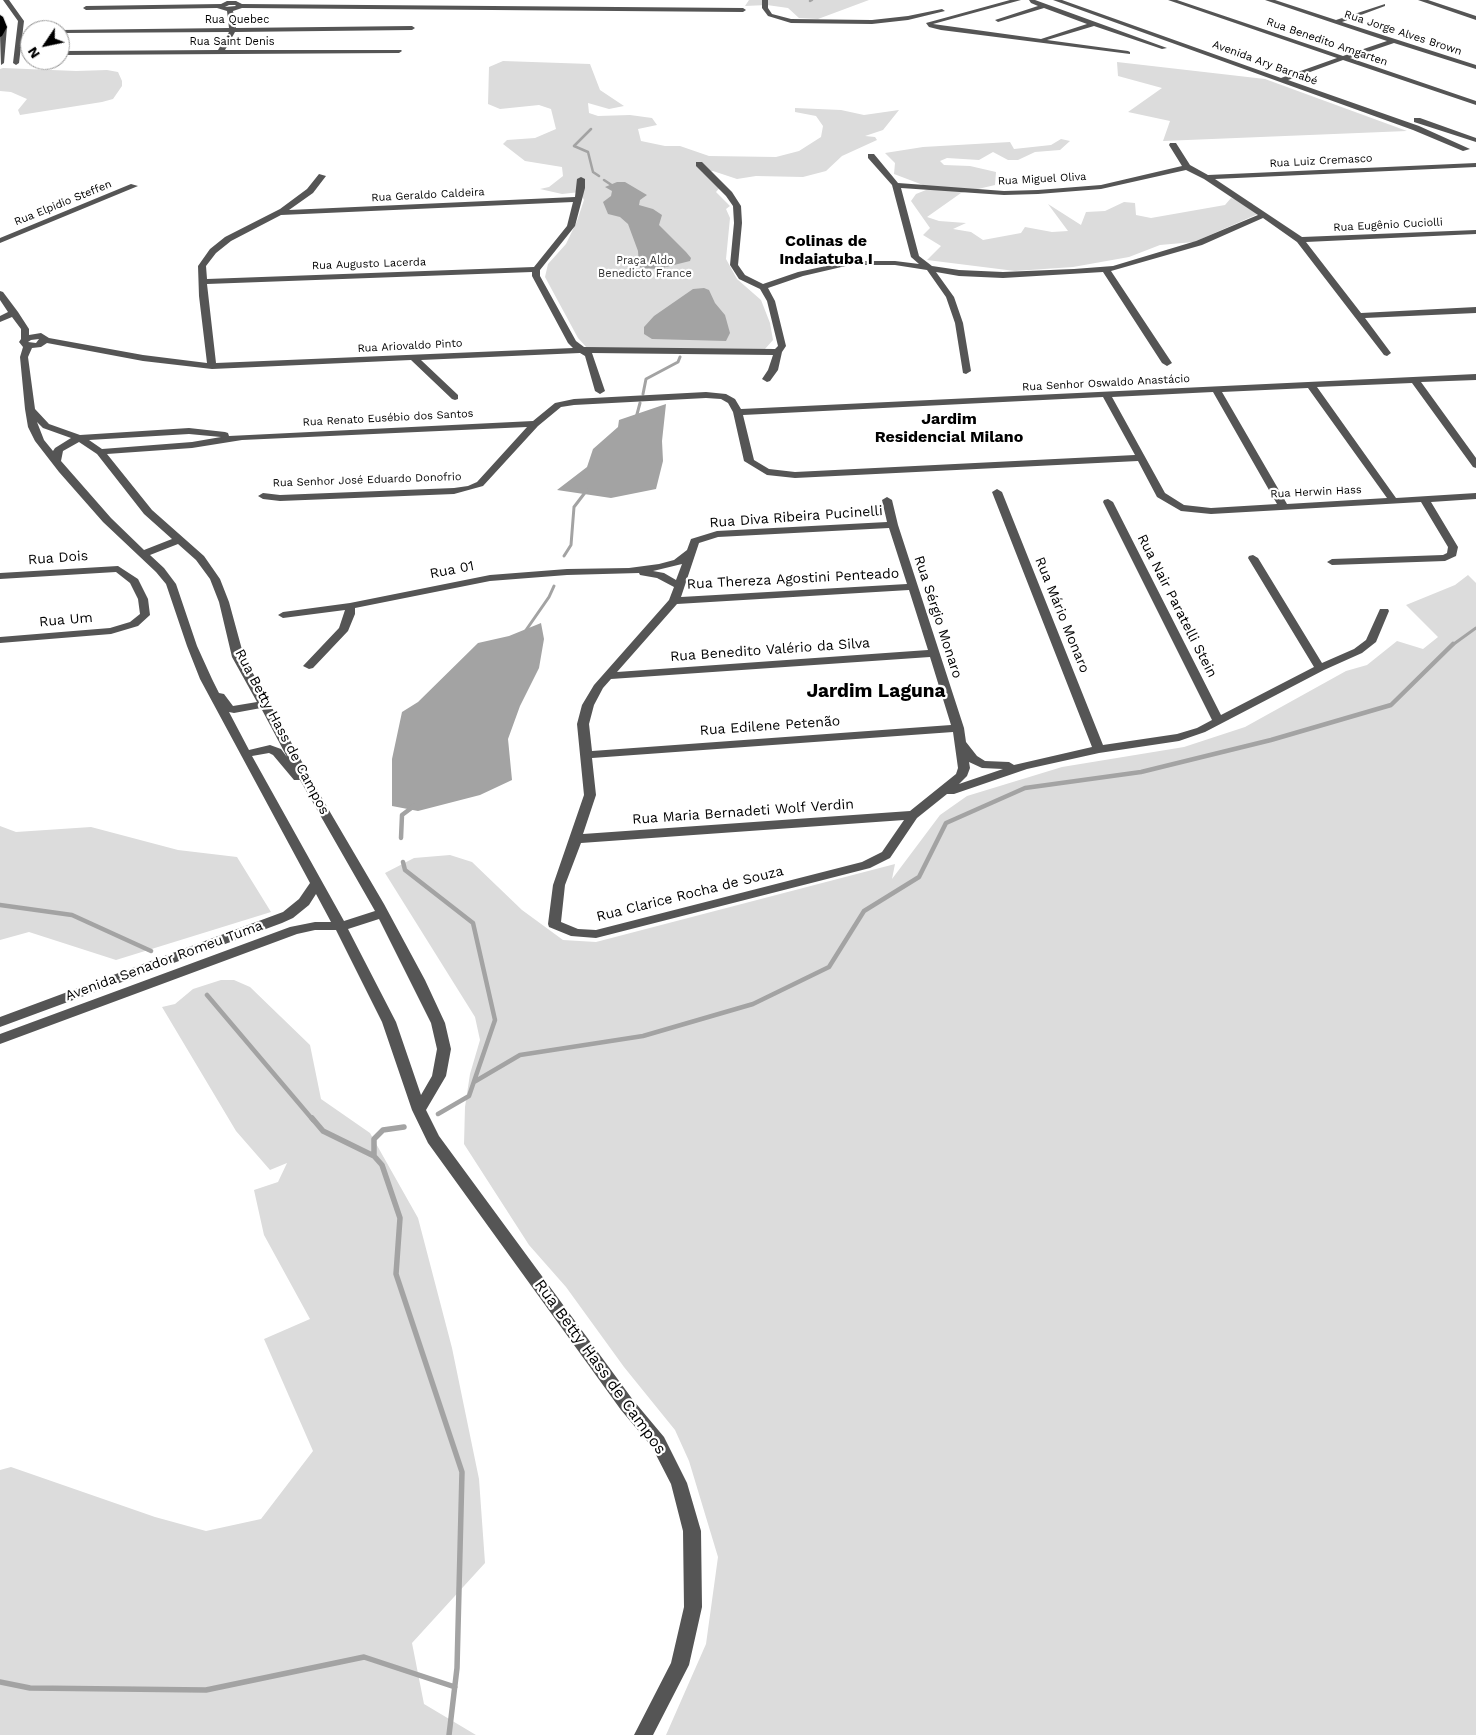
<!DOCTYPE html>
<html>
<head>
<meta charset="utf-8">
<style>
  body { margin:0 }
  #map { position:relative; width:1476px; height:1735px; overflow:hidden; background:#fff; font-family:"Work Sans",sans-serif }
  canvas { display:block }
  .north { position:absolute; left:20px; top:20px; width:50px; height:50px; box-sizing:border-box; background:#fff; border:1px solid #999; border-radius:50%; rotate:236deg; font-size:14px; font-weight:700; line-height:20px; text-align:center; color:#000 }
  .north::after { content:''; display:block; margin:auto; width:18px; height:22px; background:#000; clip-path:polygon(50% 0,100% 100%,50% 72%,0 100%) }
</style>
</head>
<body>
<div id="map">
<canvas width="1476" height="1735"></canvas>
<div class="north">N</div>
</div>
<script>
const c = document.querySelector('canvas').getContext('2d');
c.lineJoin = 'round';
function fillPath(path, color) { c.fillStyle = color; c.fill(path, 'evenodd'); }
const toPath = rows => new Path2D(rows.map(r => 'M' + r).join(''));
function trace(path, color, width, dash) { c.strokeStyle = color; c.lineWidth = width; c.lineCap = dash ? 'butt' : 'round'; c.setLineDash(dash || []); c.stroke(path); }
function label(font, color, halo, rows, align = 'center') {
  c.font = font + ' "Work Sans",sans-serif'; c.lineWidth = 4.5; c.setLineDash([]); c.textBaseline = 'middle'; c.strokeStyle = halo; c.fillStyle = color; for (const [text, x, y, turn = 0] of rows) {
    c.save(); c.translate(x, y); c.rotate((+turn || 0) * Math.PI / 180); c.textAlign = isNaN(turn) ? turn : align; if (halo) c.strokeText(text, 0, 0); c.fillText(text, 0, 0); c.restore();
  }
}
fillPath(toPath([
  [749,0,869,0,818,19,799,18,788,8,767,5,745,6],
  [503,61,590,64,600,90,624,106,609,109,588,103,589,113,598,116,630,115,652,118,657,125,638,129,641,141,665,146,680,146,709,156,776,157,799,151,821,137,823,126,816,116,795,112,795,108,841,110,864,115,899,110,883,130,865,136,875,137,877,140,842,156,826,171,803,177,756,176,737,179,713,171,702,172,722,185,716,192,730,206,726,209,730,218,726,259,737,279,761,300,770,323,773,340,765,349,588,349,578,338,545,277,548,264,566,244,577,221,584,200,580,192,562,194,540,189,549,187,563,176,562,167,525,161,503,144,507,140,535,138,556,129,551,109,539,105,500,109,488,104,489,67],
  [1117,62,1265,79,1407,131,1163,141,1170,121,1128,112,1162,88,1118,76],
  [3,68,76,71,107,70,118,72,122,81,122,86,113,99,102,102,20,115,18,110,27,99,11,92,0,91,0,69],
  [1061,139,1070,141,1060,150,1035,152,1018,160,1008,160,993,152,979,160,947,158,940,161,944,165,970,166,996,172,995,185,961,193,927,217,939,221,966,223,953,229,971,232,983,240,1021,233,1025,227,1052,232,1068,231,1048,204,1081,225,1086,212,1105,211,1124,202,1135,203,1136,215,1151,218,1225,205,1231,198,1252,203,1258,214,1194,242,1160,245,1129,257,1073,267,1015,271,927,260,941,246,923,235,930,228,911,201,916,194,931,188,894,174,895,163,885,153,923,147,1010,142,1014,149,1051,145],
  [1468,575,1476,583,1476,1735,666,1735,706,1644,718,1557,689,1461,675,1430,624,1367,566,1287,529,1245,464,1144,465,1107,470,1074,480,1040,475,1017,385,873,414,858,450,855,472,862,522,910,563,940,596,942,895,864,892,879,940,815,967,796,1062,767,1184,747,1245,727,1346,671,1367,665,1397,641,1423,649,1438,637,1406,605,1455,585],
  [0,826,16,832,91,827,178,850,237,857,271,912,116,960,29,932,0,940],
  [221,980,234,980,250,987,310,1045,321,1099,370,1133,418,1218,452,1348,479,1479,485,1563,412,1643,424,1704,476,1735,0,1735,0,1470,11,1467,155,1517,206,1531,261,1519,313,1451,264,1339,310,1319,264,1235,254,1190,278,1182,287,1163,270,1170,236,1131,162,1007,175,1004,193,989]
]), '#dcdcdc');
fillPath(toPath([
  [617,182,625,182,647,195,640,200,639,205,653,209,662,215,659,225,686,252,691,258,690,261,658,269,641,268,639,266,638,251,628,224,620,217,608,214,603,202,611,196,612,191,605,187],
  [704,288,709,290,715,303,725,315,730,333,726,341,652,339,644,334,644,327,654,316,693,289],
  [666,404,662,441,663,461,656,489,611,498,557,490,587,467,593,449,618,427,619,420],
  [541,623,544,639,539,668,520,706,508,739,512,780,480,795,418,811,392,806,392,759,402,712,418,702,478,643,509,636]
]), '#a3a3a3');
trace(toPath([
  [810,1,812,0],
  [591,129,574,146,588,152,593,172,599,176],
  [604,180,613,186]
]), '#a3a3a3', 2.5);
trace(toPath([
  [643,394,646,379,678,362,680,357],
  [636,418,640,403],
  [564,556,571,545,574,507,587,490],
  [524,633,549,597,554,586],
  [1451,646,1476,628]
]), '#a3a3a3', 3);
trace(toPath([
  [401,838,402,815,414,806],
  [403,862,405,870,473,923,495,1020,469,1096,438,1114],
  [0,905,72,915,151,951],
  [207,995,313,1120],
  [474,1082,520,1055,643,1036,753,1004,829,967,864,911,919,877,946,823,1025,788,1141,772,1271,740,1391,705,1453,644]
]), '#a3a3a3', 4.5);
trace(toPath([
  [312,1118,323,1131,374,1156],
  [404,1127,383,1130,374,1139,374,1156,382,1165,400,1218,396,1274,462,1472,457,1668,449,1735],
  [0,1682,30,1688,206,1690,364,1657,455,1687]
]), '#a3a3a3', 5.5);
const major = toPath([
  [0,15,3,17,7,27,2,36,0,37,0,15]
]);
trace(major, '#dbdbdb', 2);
fillPath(toPath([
  [3,0,9,0,24,21,19,63,16,65,13,63,18,21,3,0],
  [762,0,768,0,768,8,772,14,791,19,872,20,908,16,942,9,945,11,908,20,872,24,791,23,768,16,762,8,762,0],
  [1010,0,1021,0,933,24,1041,39,1087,24,1044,8,998,22,995,20,1038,6,1031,3,1029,0,1035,0,1167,48,1162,49,1094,26,1047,40,1128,51,1130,52,1130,54,941,30,929,27,926,23,1010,0],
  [1053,0,1062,0,1281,78,1337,58,1168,0,1177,0,1343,56,1387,41,1265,0,1275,0,1336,20,1385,4,1385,6,1342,22,1476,65,1476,69,1394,43,1350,58,1476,101,1476,105,1343,60,1288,80,1419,126,1470,149,1463,151,1413,130,1053,0],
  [1418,0,1428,0,1476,16,1476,20,1418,0],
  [227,1,236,1,242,4,743,8,746,10,743,12,242,8,233,11,236,28,412,26,415,28,412,30,235,32,225,50,401,50,402,51,399,53,64,55,61,53,64,51,218,50,229,32,63,33,60,30,229,28,227,11,217,8,86,10,83,8,86,6,221,4,227,1],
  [229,5,235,5,236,6,225,7,229,5],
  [4,25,7,27,4,63,1,65,0,35,1,27,4,25],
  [1414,118,1420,118,1476,138,1476,142,1414,122,1414,118],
  [1170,143,1176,143,1190,165,1208,175,1476,163,1476,167,1215,179,1302,237,1476,230,1476,234,1306,242,1361,313,1476,307,1476,313,1365,318,1391,353,1387,356,1384,355,1297,242,1263,218,1202,245,1111,271,1172,363,1167,366,1162,363,1103,272,1003,278,959,276,936,272,954,297,963,323,971,371,966,374,963,373,955,323,946,297,927,270,895,265,850,265,803,276,768,288,775,301,786,346,782,352,778,370,770,381,767,382,762,379,768,370,773,355,592,353,605,391,600,394,595,391,585,356,580,353,421,360,458,395,458,399,455,400,452,399,411,360,212,369,143,361,47,343,41,347,32,348,28,357,35,409,49,424,80,435,189,428,225,432,228,433,229,436,533,421,555,403,574,399,706,392,726,394,735,399,741,409,1476,374,1476,380,1421,382,1476,458,1476,468,1473,467,1412,383,1317,387,1396,498,1476,493,1476,499,1431,502,1458,547,1456,556,1445,561,1332,565,1327,562,1332,559,1443,555,1447,553,1448,547,1421,502,1211,514,1181,511,1157,497,1138,461,795,478,767,475,744,461,733,412,728,403,721,399,706,398,574,405,561,407,538,426,483,486,454,494,280,501,263,499,258,496,263,493,280,495,454,488,468,486,477,482,527,427,242,440,192,448,107,454,152,510,204,556,220,579,229,602,244,657,323,800,384,904,425,980,445,1023,451,1049,446,1076,426,1110,439,1136,633,1400,664,1437,687,1483,701,1531,702,1607,689,1665,653,1735,634,1735,671,1663,684,1607,683,1531,671,1484,652,1447,621,1410,428,1143,412,1110,382,1022,336,930,315,930,297,934,0,1044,0,1034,290,927,315,922,331,922,316,894,309,905,293,918,282,923,0,1027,0,1017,283,912,299,899,310,883,200,679,187,646,166,584,156,572,103,522,59,472,35,441,28,427,25,409,20,357,23,347,19,342,21,339,21,329,12,317,0,322,0,316,8,312,0,300,0,291,3,292,18,312,29,329,29,335,41,333,49,338,143,355,207,363,199,296,198,266,210,249,225,237,280,209,307,189,319,174,326,176,313,193,289,210,575,197,577,179,581,177,585,179,585,188,575,226,540,270,540,276,576,341,584,347,775,349,778,346,767,301,760,289,739,279,730,265,734,223,733,206,726,196,696,166,696,162,702,162,732,192,741,206,742,223,738,265,745,275,763,284,798,272,850,261,895,261,919,264,911,257,892,185,868,158,868,154,874,154,898,183,1004,191,1038,190,1101,185,1182,166,1169,145,1170,143],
  [1186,170,1204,179,1258,215,1196,241,1113,266,1074,269,1003,272,959,270,932,266,919,256,901,188,1004,195,1038,194,1101,189,1186,170],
  [573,202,567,226,534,267,207,279,206,266,216,253,231,241,281,215,573,202],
  [532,272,532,276,568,343,573,348,216,363,207,284,532,272],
  [39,339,36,343,28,342,31,340,39,339],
  [1308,388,1387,498,1287,504,1222,392,1308,388],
  [1213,392,1277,504,1211,508,1184,505,1165,493,1112,397,1213,392],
  [1103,397,1135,455,795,472,769,469,754,460,743,415,1103,397],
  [37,422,43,428,71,438,55,448,53,451,44,440,37,422],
  [189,434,221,437,192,442,102,449,89,440,189,434],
  [79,442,97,454,144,514,172,539,144,550,111,518,61,461,63,451,79,442],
  [178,544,196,560,210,579,219,602,232,657,257,702,233,706,224,694,219,693,212,679,197,646,176,584,164,568,150,555,178,544],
  [261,708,287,757,281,749,270,745,249,750,229,712,234,713,261,708],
  [269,753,273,755,294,780,300,780,375,911,344,921,252,756,269,753],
  [379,919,431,1023,437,1049,432,1076,421,1095,396,1022,348,929,379,919],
  [131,184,138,186,0,243,0,238,131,184],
  [997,489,1002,492,1103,745,1177,734,1197,728,1212,720,1103,502,1104,500,1108,499,1113,502,1221,715,1314,667,1248,558,1249,556,1253,555,1258,558,1322,663,1354,649,1366,640,1380,609,1388,609,1389,611,1376,642,1362,653,1324,670,1205,732,1179,741,1099,753,1027,769,954,794,947,794,917,818,890,858,870,868,596,938,571,936,549,927,548,924,553,885,584,795,577,724,582,705,594,685,669,600,674,587,657,578,640,575,639,573,567,575,490,581,355,608,355,614,348,631,313,668,309,669,303,666,339,628,345,610,283,618,278,615,283,612,350,603,490,575,567,569,629,568,659,564,674,560,687,550,691,539,717,531,887,522,882,500,887,497,892,500,898,525,964,728,966,742,977,756,985,761,1009,762,1014,765,1092,747,992,492,997,489],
  [889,528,907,584,681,597,699,543,718,537,889,528],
  [682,564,676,580,664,573,653,571,682,564],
  [909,590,928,650,617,672,677,604,909,590],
  [930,657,951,725,592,751,589,724,594,705,603,688,611,679,930,657],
  [953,732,958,768,956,774,910,811,583,834,596,795,592,758,953,732],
  [969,762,982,768,1003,769,959,784,967,776,970,768,969,762],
  [904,820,882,852,862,862,596,930,578,929,561,922,565,885,581,843,904,820],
  [118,566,138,579,148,599,150,615,138,626,111,634,0,643,0,637,110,628,130,622,140,614,138,599,130,583,116,572,0,579,0,573,118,566]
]), '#555');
fillPath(major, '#000');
label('11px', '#000', '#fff', [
  ["Rua Quebec",237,20],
  ["Rua Jorge Alves Brown",1403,33,18],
  ["Rua Saint Denis",232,42],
  ["Rua Benedito Amgarten",1327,42,19],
  ["Avenida Ary Barnabé",1265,63,20],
  ["Rua Luiz Cremasco",1321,161,-3],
  ["Rua Miguel Oliva",1042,179,-3],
  ["Rua Geraldo Caldeira",428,195,-3],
  ["Rua Elpidio Steffen",63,203,-22],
  ["Rua Eugênio Cuciolli",1388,225,-3],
  ["Rua Augusto Lacerda",369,264,-2],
  ["Rua Ariovaldo Pinto",410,346,-3],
  ["Rua Senhor Oswaldo Anastácio",1106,383,-3],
  ["Rua Renato Eusébio dos Santos",388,418,-3],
  ["Rua Senhor José Eduardo Donofrio",367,480,-2],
  ["Rua Herwin Hass",1316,492,-3]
]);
label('11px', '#333', '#fff', [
  ["Praça Aldo",645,261],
  ["Benedicto France",645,274]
]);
label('14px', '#000', '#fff', [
  ["Rua Diva Ribeira Pucinelli",796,517,-4],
  ["Rua Dois",58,558,-4],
  ["Rua 01",452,570,-11],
  ["Rua Thereza Agostini Penteado",793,579,-3],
  ["Rua Nair Paratelli Stein",1177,606,63],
  ["Rua Mário Monaro",1062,615,68],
  ["Rua Sérgio Monaro",938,617,72],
  ["Rua Um",66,620,-5],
  ["Rua Benedito Valério da Silva",770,650,-4],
  ["Rua Edilene Petenão",770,726,-4],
  ["Rua Betty Hass de Campos",282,732,62],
  ["Rua Maria Bernadeti Wolf Verdin",743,812,-4],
  ["Rua Clarice Rocha de Souza",690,894,-14],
  ["Avenida Senador Romeu Tuma",164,961,-20]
]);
label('bold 16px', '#000', '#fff', [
  ["Colinas de",826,241],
  ["Indaiatuba I",826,259],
  ["Jardim",949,419],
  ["Residencial Milano",949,437]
]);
label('16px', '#000', '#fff', [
  ["Rua Betty Hass de Campos",600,1367,54]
]);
label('bold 19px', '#000', '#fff', [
  ["Jardim Laguna",876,691]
]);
</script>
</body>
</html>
